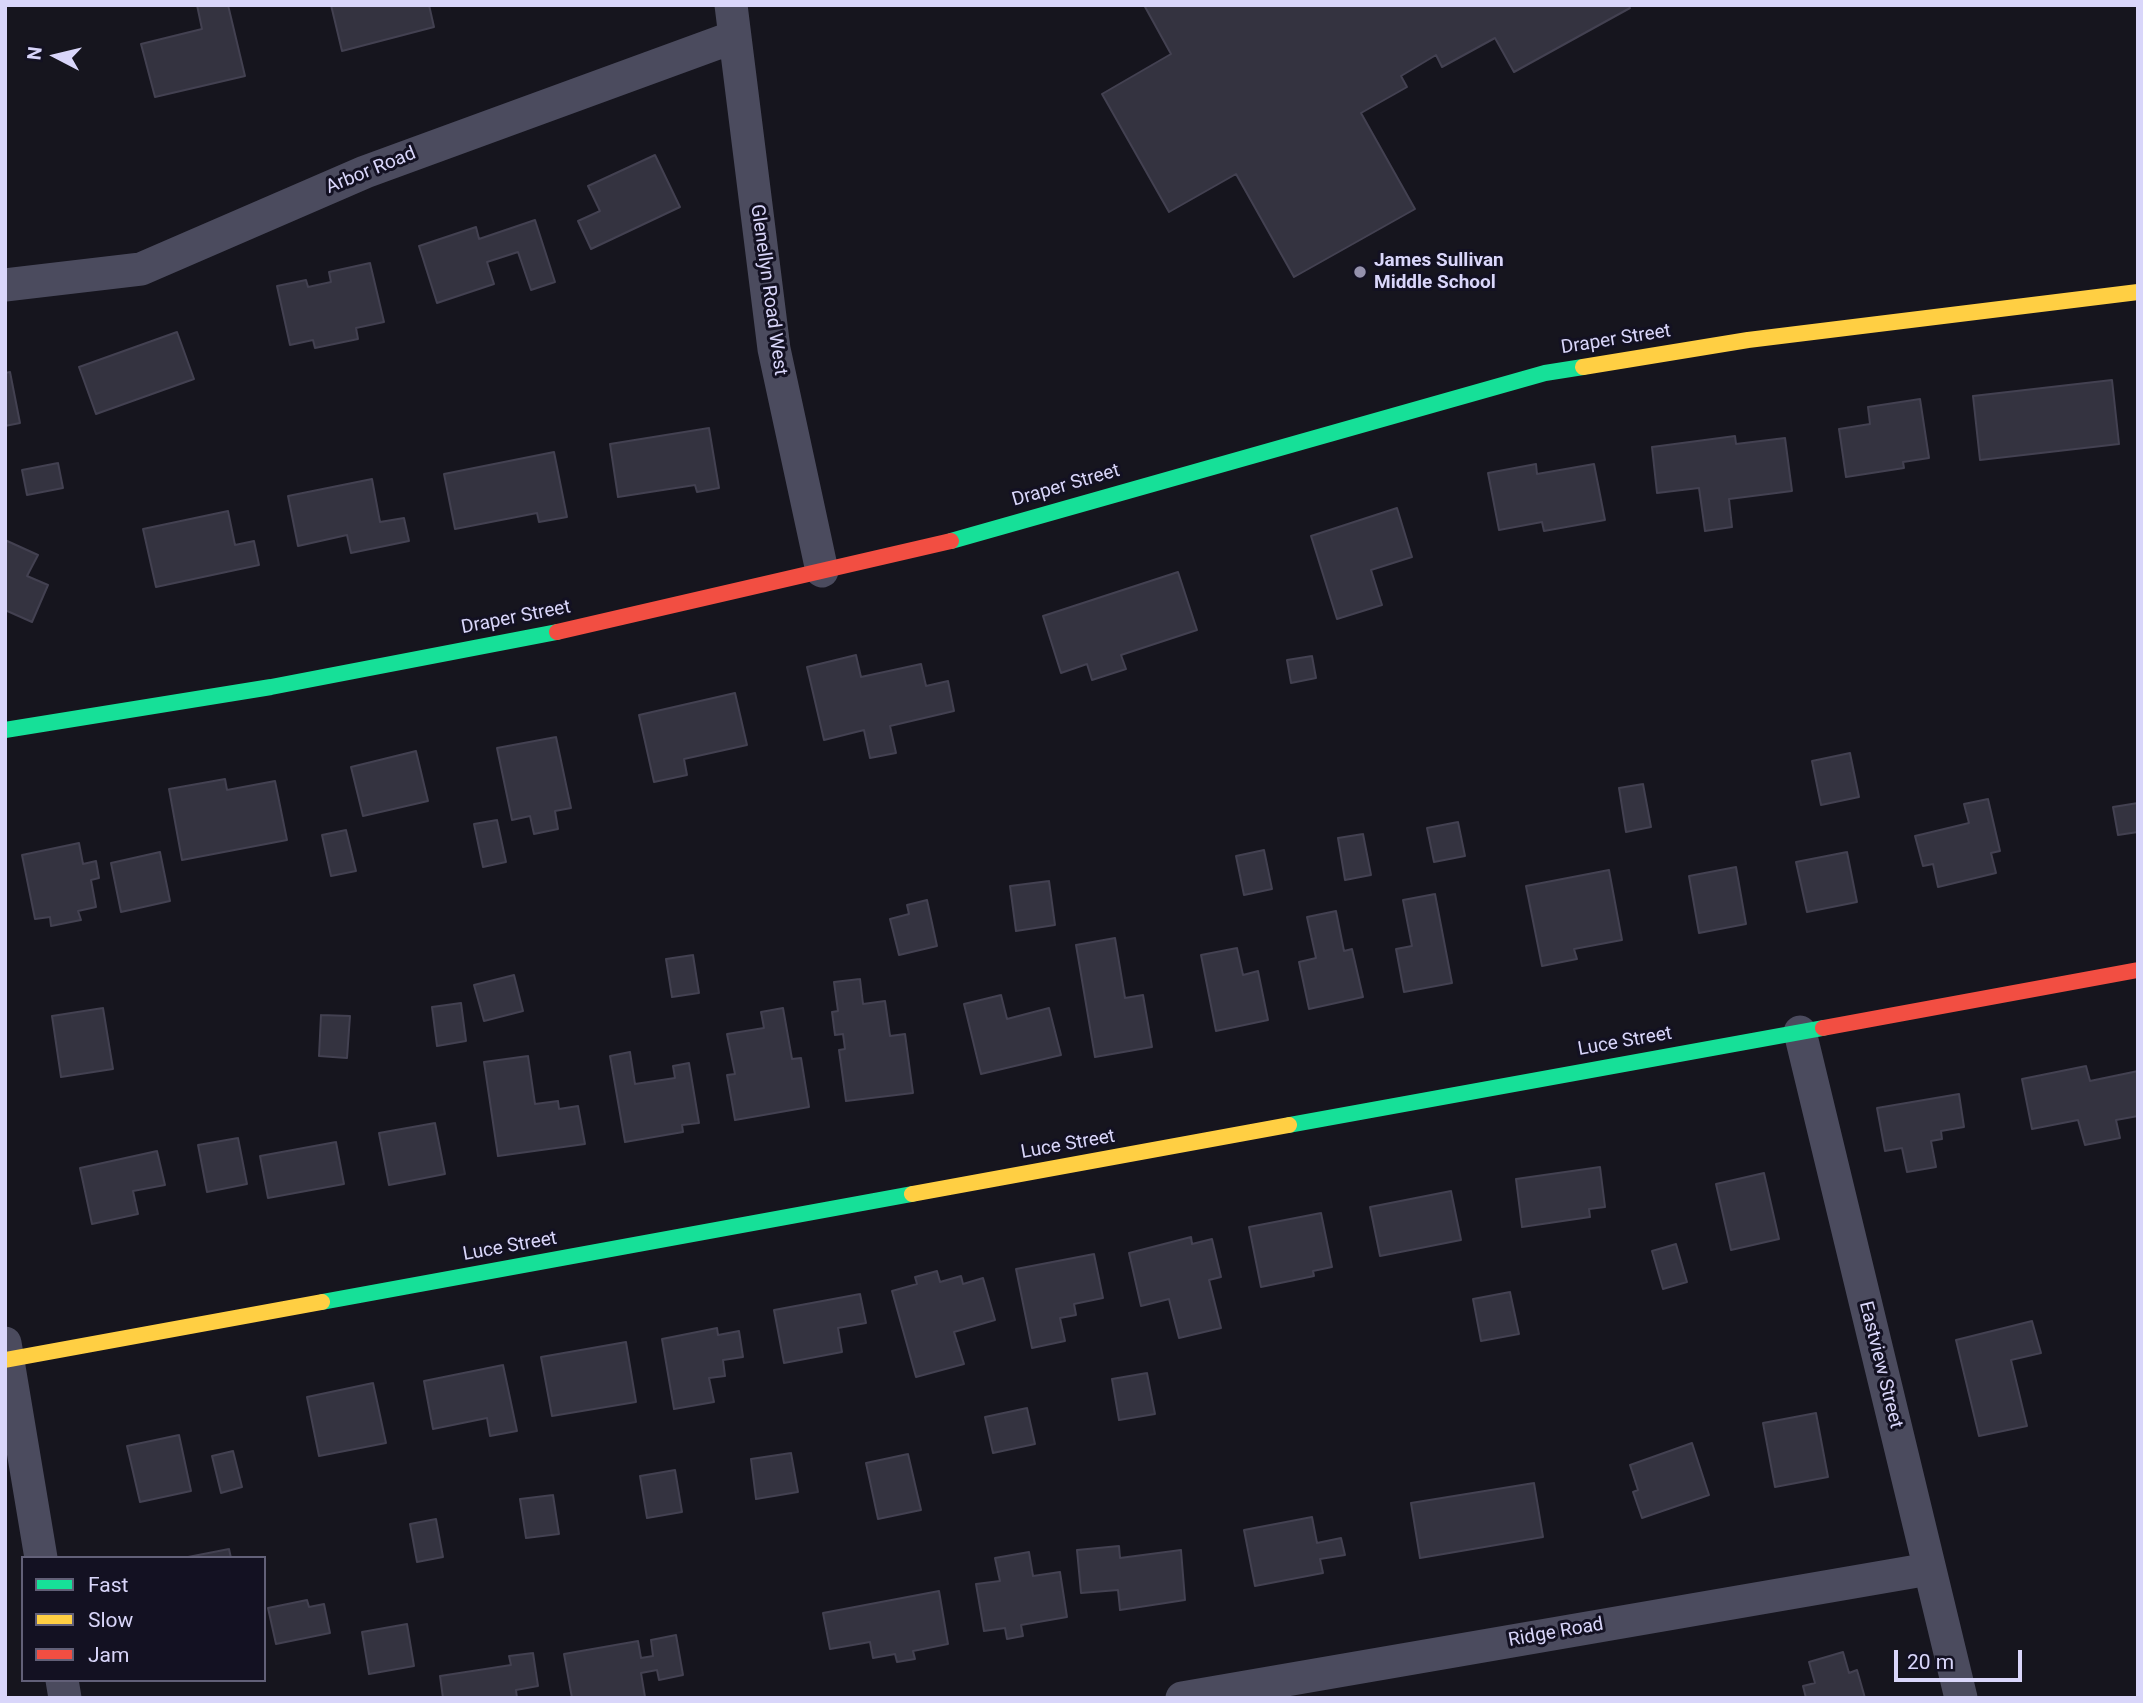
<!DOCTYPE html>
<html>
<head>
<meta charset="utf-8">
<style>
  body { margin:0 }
  #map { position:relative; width:2143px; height:1703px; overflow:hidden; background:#16151e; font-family:Roboto,sans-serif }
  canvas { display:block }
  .frame { position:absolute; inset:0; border:7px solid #d9d6fa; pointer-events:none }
  .legend { position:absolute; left:21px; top:1556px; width:245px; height:126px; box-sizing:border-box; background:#131122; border:2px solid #626078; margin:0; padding:9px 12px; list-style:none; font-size:21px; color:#d9d6fa }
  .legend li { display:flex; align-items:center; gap:14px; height:35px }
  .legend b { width:35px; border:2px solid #626078 }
  .north { position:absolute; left:21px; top:21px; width:70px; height:70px; -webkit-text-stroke:5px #131122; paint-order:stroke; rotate:277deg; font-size:19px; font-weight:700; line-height:28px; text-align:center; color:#d9d6fa }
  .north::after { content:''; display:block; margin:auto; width:24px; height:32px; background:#d9d6fa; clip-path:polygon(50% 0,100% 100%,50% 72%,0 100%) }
  .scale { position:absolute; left:1894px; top:1650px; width:128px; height:32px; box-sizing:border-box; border:4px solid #d9d6fa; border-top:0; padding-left:9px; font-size:21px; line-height:24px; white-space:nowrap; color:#d9d6fa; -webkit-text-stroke:5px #131122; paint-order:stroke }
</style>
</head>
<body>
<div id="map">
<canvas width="2143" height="1703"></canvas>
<div class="frame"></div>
<ul class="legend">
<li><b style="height:9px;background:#16e098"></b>Fast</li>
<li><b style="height:9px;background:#ffcf43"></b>Slow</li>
<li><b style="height:9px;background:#f24e42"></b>Jam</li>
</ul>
<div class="north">N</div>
<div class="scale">20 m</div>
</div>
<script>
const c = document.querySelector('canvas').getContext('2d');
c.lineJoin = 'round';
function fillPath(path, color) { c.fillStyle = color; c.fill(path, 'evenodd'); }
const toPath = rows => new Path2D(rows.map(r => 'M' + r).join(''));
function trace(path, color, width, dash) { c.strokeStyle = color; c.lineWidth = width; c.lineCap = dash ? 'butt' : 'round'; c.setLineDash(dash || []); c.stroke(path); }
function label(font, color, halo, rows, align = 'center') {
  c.font = font + ' Roboto,sans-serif'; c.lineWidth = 6; c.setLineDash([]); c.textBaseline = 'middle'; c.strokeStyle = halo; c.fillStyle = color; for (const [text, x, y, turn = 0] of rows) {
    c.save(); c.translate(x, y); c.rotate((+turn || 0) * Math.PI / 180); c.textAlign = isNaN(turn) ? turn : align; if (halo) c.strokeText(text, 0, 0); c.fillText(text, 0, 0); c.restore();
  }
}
const building = toPath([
  [197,5,228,5,245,76,155,97,141,44,202,29,197,5],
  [331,5,429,5,434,27,342,51,331,5],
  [1144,5,1628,5,1630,8,1514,72,1495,38,1442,67,1436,55,1401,76,1407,87,1361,113,1415,209,1294,277,1236,174,1169,212,1102,94,1171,54,1144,5],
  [655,155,680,207,591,249,578,221,600,211,588,186,655,155],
  [535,220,555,282,531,290,518,252,487,262,494,284,437,303,419,246,476,227,479,239,535,220],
  [370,263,384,322,356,328,358,339,315,348,313,340,290,345,277,286,306,280,308,287,331,282,329,272,370,263],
  [177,332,194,379,96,414,79,367,177,332],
  [10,372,20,423,5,426,5,373,10,372],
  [2112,380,2119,444,1980,460,1973,396,2112,380],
  [1920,399,1929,458,1903,462,1904,468,1846,477,1839,429,1870,424,1868,407,1920,399],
  [709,428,719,488,697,492,695,485,618,497,610,444,709,428],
  [1735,436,1736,444,1785,438,1792,491,1729,499,1732,527,1705,531,1699,488,1657,493,1652,447,1735,436],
  [554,452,567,517,539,522,537,513,455,529,444,474,554,452],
  [58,463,63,488,27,495,22,470,58,463],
  [1536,464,1537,474,1594,464,1605,520,1544,531,1542,522,1499,530,1488,473,1536,464],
  [372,479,380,522,404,518,409,541,351,553,347,535,298,546,288,496,372,479],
  [1397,508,1412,557,1371,570,1382,605,1337,619,1311,536,1397,508],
  [228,511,235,545,254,541,259,565,156,587,143,529,228,511],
  [5,540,38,555,27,576,48,585,32,622,5,610,5,540],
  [1178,572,1197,630,1121,655,1126,669,1092,680,1087,664,1061,673,1043,616,1178,572],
  [856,655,861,677,921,664,926,686,948,681,954,711,890,726,896,753,870,758,864,730,824,740,807,667,856,655],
  [1312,656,1316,678,1291,683,1287,660,1312,656],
  [735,693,747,745,684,759,687,775,654,782,639,715,735,693],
  [556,737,571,808,555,811,558,829,534,834,530,816,512,820,497,748,556,737],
  [416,751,428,801,363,816,351,767,416,751],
  [1850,753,1859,797,1821,805,1812,761,1850,753],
  [225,779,227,790,275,781,287,840,182,860,169,789,225,779],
  [1643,784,1651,827,1626,832,1619,788,1643,784],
  [1988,799,2000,851,1991,853,1996,873,1938,887,1933,864,1923,866,1915,836,1969,823,1964,804,1988,799],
  [2138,803,2138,832,2118,835,2113,807,2138,803],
  [497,820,506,862,483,867,474,824,497,820],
  [1458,822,1465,856,1434,862,1427,828,1458,822],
  [346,830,356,871,331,876,322,835,346,830],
  [1363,834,1371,875,1345,880,1338,838,1363,834],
  [79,843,83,864,96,861,99,878,91,880,96,907,78,911,81,920,51,926,50,917,35,919,22,855,79,843],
  [1264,850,1272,889,1244,895,1236,856,1264,850],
  [160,852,170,901,121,912,111,863,160,852],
  [1847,852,1857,902,1807,912,1796,862,1847,852],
  [1736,867,1746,924,1699,933,1689,876,1736,867],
  [1609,870,1622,940,1574,949,1577,959,1542,966,1526,886,1609,870],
  [1049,881,1055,925,1016,931,1010,886,1049,881],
  [1435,894,1452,983,1404,992,1396,949,1412,946,1403,900,1435,894],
  [927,900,937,946,899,955,890,919,909,914,907,905,927,900],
  [1336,911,1344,951,1352,949,1363,997,1309,1009,1299,962,1316,958,1307,917,1336,911],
  [1115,938,1125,998,1143,995,1152,1047,1095,1057,1076,945,1115,938],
  [1237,948,1243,975,1258,971,1268,1020,1216,1031,1201,955,1237,948],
  [693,955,699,993,672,997,666,959,693,955],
  [514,975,523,1011,484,1021,474,985,514,975],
  [860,979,863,1004,885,1001,890,1036,905,1034,913,1093,846,1101,839,1050,845,1049,843,1034,835,1035,832,1012,838,1011,834,982,860,979],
  [1001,995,1007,1019,1049,1008,1061,1055,981,1074,964,1004,1001,995],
  [461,1003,466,1041,437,1046,432,1007,461,1003],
  [103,1008,113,1069,61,1077,52,1016,103,1008],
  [783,1008,792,1059,801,1058,809,1107,735,1120,727,1075,735,1074,727,1034,764,1028,761,1012,783,1008],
  [321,1015,350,1016,347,1058,319,1056,321,1015],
  [630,1052,635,1084,675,1078,673,1066,689,1063,699,1123,682,1125,683,1132,625,1142,610,1056,630,1052],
  [528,1056,535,1104,558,1101,559,1109,578,1106,585,1144,498,1156,484,1062,528,1056],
  [2086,1066,2090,1081,2138,1071,2138,1116,2116,1120,2120,1138,2085,1145,2078,1120,2032,1129,2022,1079,2086,1066],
  [1959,1094,1964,1127,1941,1131,1942,1139,1931,1141,1936,1167,1907,1172,1902,1148,1885,1151,1877,1108,1959,1094],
  [435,1123,445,1174,389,1185,379,1133,435,1123],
  [238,1138,247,1184,207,1192,198,1145,238,1138],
  [336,1142,344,1184,268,1198,260,1156,336,1142],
  [157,1151,165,1185,133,1191,138,1214,92,1224,80,1168,157,1151],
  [1600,1167,1605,1207,1589,1209,1590,1217,1522,1227,1516,1179,1600,1167],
  [1764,1173,1779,1239,1731,1250,1716,1184,1764,1173],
  [1451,1191,1461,1240,1380,1256,1370,1207,1451,1191],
  [1321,1213,1332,1267,1313,1271,1314,1276,1261,1287,1249,1227,1321,1213],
  [1191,1237,1192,1244,1212,1239,1221,1277,1209,1280,1221,1328,1179,1338,1169,1299,1141,1306,1129,1253,1191,1237],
  [1676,1244,1687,1282,1663,1289,1652,1251,1676,1244],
  [1094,1254,1103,1298,1074,1304,1076,1315,1060,1318,1065,1341,1032,1348,1016,1269,1094,1254],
  [937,1271,940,1282,961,1276,963,1284,983,1278,995,1320,954,1332,964,1364,916,1377,892,1291,917,1284,915,1277,937,1271],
  [1510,1292,1519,1334,1481,1341,1473,1299,1510,1292],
  [860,1294,866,1323,838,1328,842,1352,784,1363,774,1310,860,1294],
  [2032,1321,2041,1353,2011,1360,2027,1426,1979,1436,1956,1340,2032,1321],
  [717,1328,718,1335,739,1331,743,1357,723,1360,725,1376,709,1378,714,1402,674,1409,662,1339,717,1328],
  [626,1342,636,1402,552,1416,541,1357,626,1342],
  [503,1365,517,1431,490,1436,487,1418,433,1429,424,1381,503,1365],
  [1147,1373,1155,1414,1119,1420,1112,1379,1147,1373],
  [373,1383,386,1443,319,1456,307,1397,373,1383],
  [1027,1408,1035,1444,993,1453,985,1417,1027,1408],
  [1816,1413,1828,1477,1775,1487,1763,1423,1816,1413],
  [179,1435,191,1491,140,1502,127,1446,179,1435],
  [1692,1443,1709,1495,1642,1518,1633,1492,1638,1490,1630,1465,1692,1443],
  [233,1451,242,1487,221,1493,212,1456,233,1451],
  [791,1453,798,1492,756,1499,751,1459,791,1453],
  [908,1454,921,1510,878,1519,866,1463,908,1454],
  [675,1470,682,1512,647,1518,640,1476,675,1470],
  [1534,1483,1543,1537,1420,1558,1411,1503,1534,1483],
  [553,1495,559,1534,526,1538,520,1499,553,1495],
  [1312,1517,1317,1543,1341,1538,1345,1555,1320,1559,1323,1573,1255,1586,1244,1530,1312,1517],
  [436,1519,443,1557,417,1562,410,1524,436,1519],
  [1119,1546,1120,1558,1181,1550,1185,1600,1120,1610,1118,1590,1081,1593,1077,1550,1119,1546],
  [229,1549,231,1558,183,1558,229,1549],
  [1029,1552,1033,1576,1060,1572,1067,1617,1021,1625,1023,1636,1007,1639,1005,1628,984,1631,976,1584,1000,1581,995,1558,1029,1552],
  [939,1591,948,1644,913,1651,915,1659,897,1662,895,1654,873,1658,870,1642,830,1649,823,1613,939,1591],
  [307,1600,309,1607,324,1604,330,1633,276,1644,268,1608,307,1600],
  [407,1624,414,1666,369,1674,362,1632,407,1624],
  [676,1635,683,1675,659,1680,657,1670,641,1673,645,1697,572,1698,564,1654,638,1641,641,1658,653,1656,651,1640,676,1635],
  [1843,1652,1849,1673,1857,1670,1865,1698,1806,1698,1803,1686,1815,1683,1809,1662,1843,1652],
  [533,1653,538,1686,516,1690,517,1698,443,1698,440,1676,511,1665,509,1656,533,1653]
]);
fillPath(building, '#343340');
trace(building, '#434151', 2);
trace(toPath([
  [731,5,774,349,822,571],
  [5,285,141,269,365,172,734,37],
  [1800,1032,1961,1698],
  [5,1343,41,1558],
  [62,1680,65,1698],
  [1182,1698,1929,1569]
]), '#4b4b5e', 33);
trace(toPath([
  [951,541,1545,373,1583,367],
  [5,730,271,687,557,632],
  [1289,1125,1823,1028],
  [322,1302,912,1194]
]), '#16e098', 16);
trace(toPath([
  [1583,367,1748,340,2138,292],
  [912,1194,1289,1125],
  [5,1360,322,1302]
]), '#ffcf43', 16);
trace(toPath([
  [557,632,951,541],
  [1823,1028,2138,970]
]), '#f24e42', 16);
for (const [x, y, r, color] of [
  [1360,272,7,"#9592ad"]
]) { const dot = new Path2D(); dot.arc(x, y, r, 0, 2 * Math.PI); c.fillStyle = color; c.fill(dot); trace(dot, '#131122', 2.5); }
label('19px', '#d9d6fa', '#131122', [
  ["Arbor Road",371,171,-22],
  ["Glenellyn Road West",768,290,82],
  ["Draper Street",1616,340,-9],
  ["Draper Street",1066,486,-16],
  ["Draper Street",516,618,-11],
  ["Luce Street",1625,1042,-10],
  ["Luce Street",1068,1145,-10],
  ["Luce Street",510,1247,-10],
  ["Eastview Street",1880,1365,76],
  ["Ridge Road",1556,1633,-10]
]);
label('bold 19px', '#d9d6fa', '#131122', [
  ["James Sullivan",1374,261],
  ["Middle School",1374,283]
], 'left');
</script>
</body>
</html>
